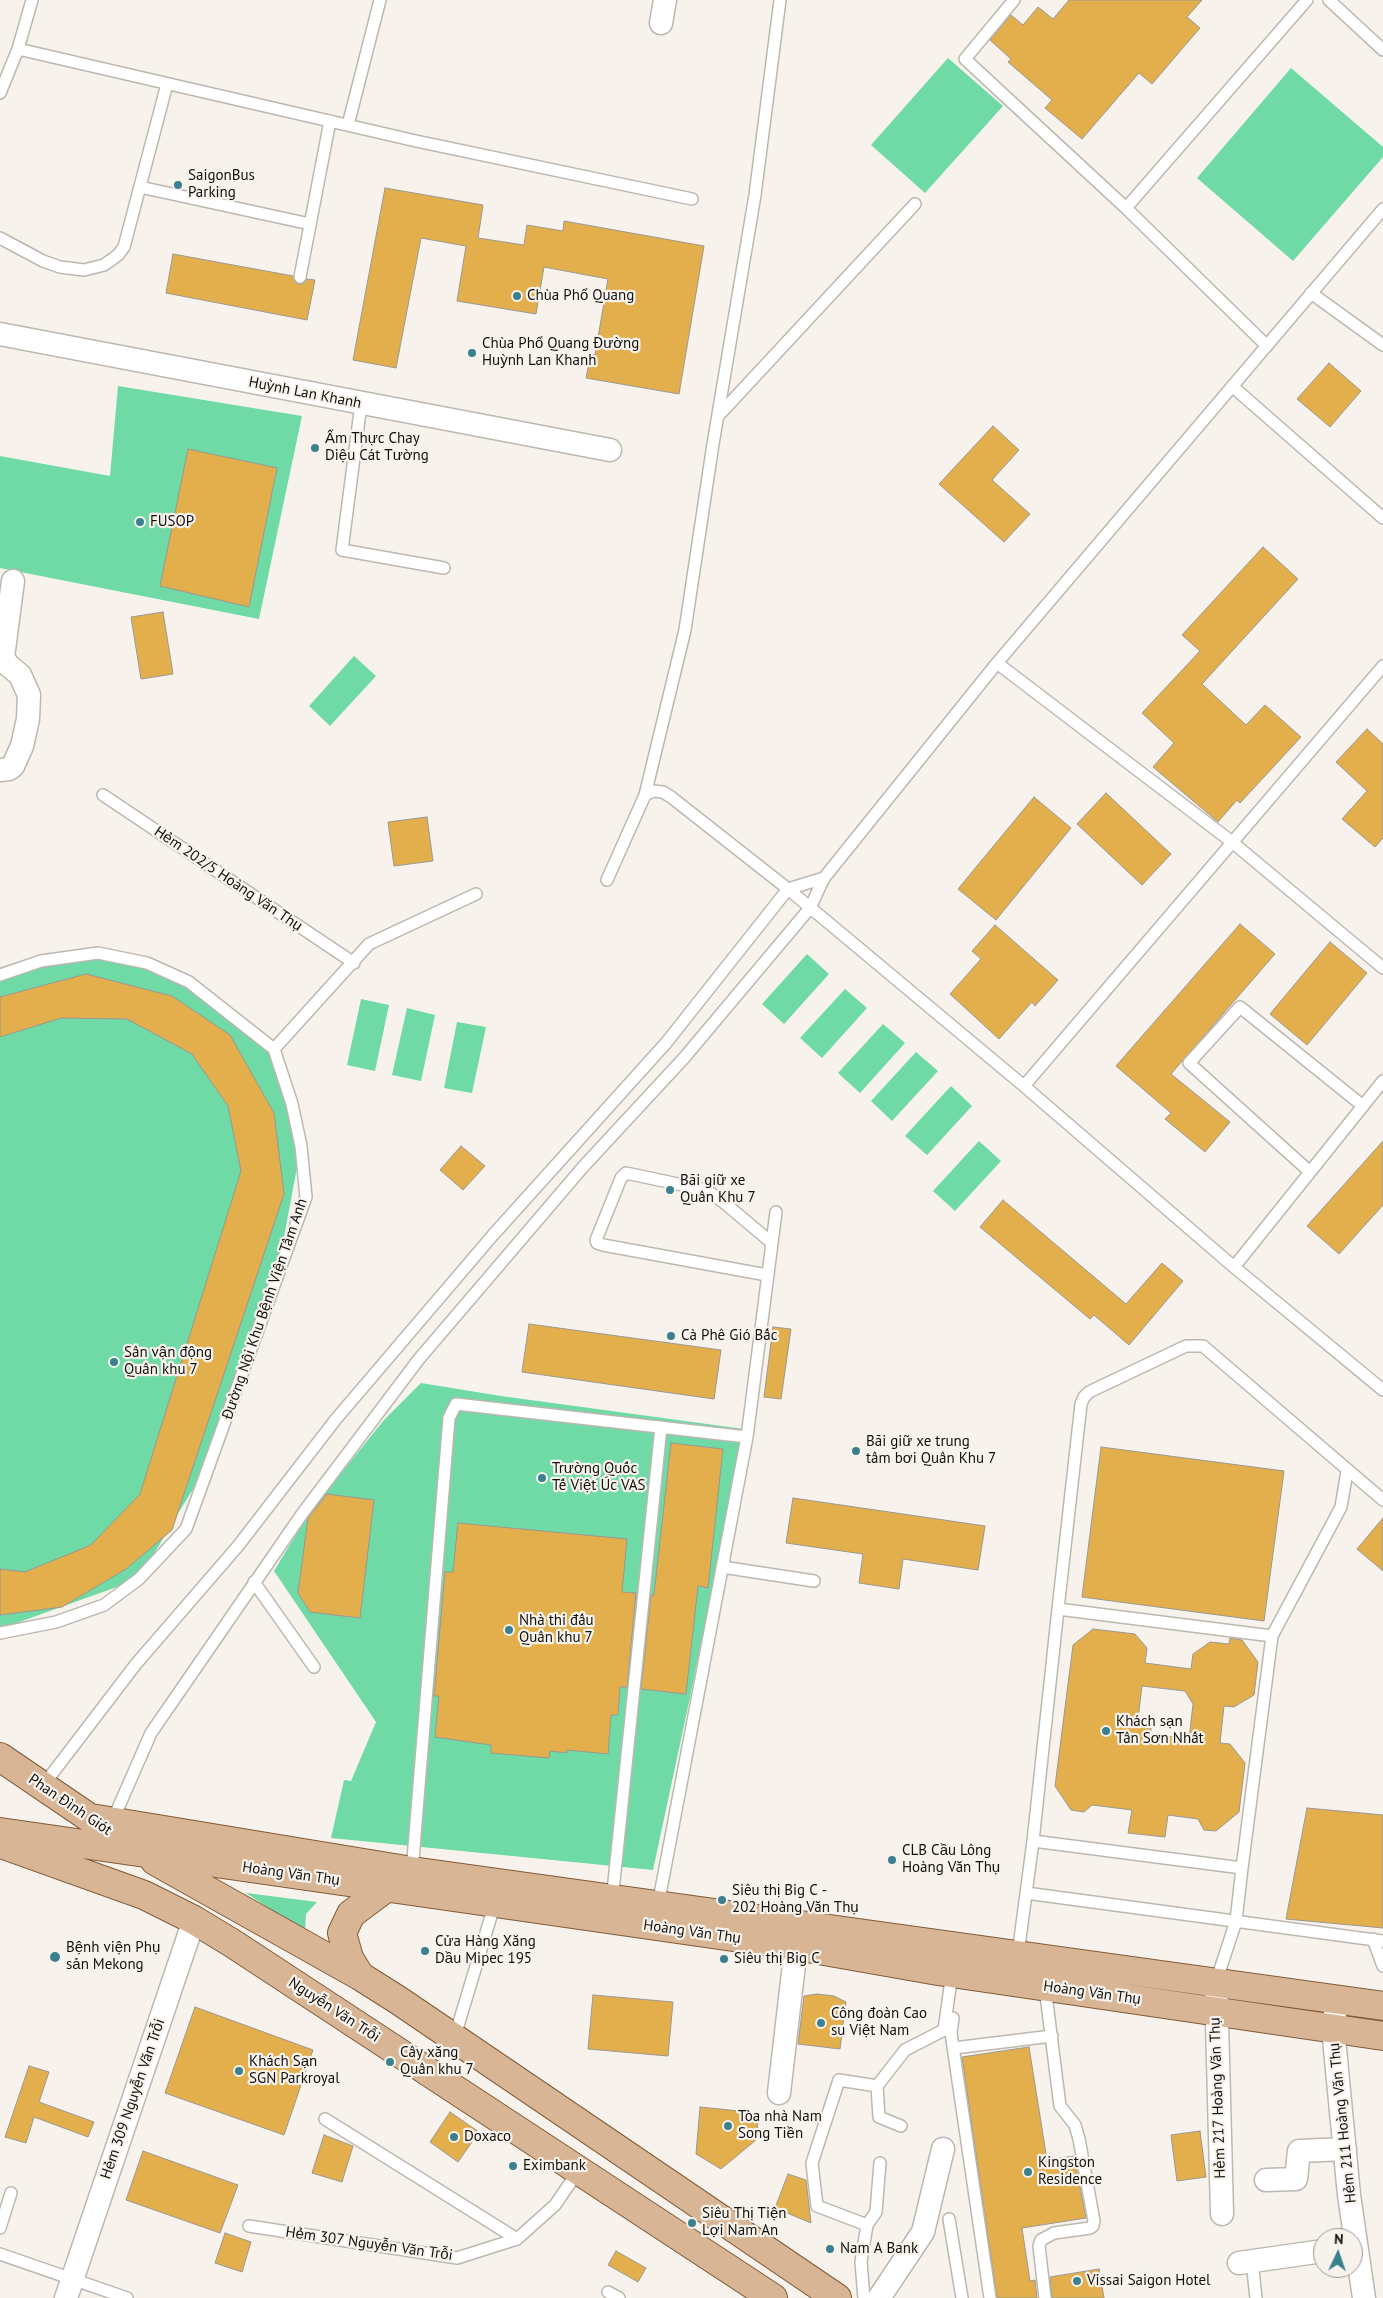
<!DOCTYPE html>
<html>
<head>
<meta charset="utf-8">
<style>
  body { margin:0 }
  #map { position:relative; width:1383px; height:2298px; overflow:hidden; background:#f7f3ec; font-family:"PT Sans",sans-serif }
  canvas { display:block }
  .north { position:absolute; left:1313px; top:2228px; width:50px; height:50px; box-sizing:border-box; background:#f7f3ec; border:1px solid #9b9893; border-radius:50%; rotate:3deg; font-size:14px; font-weight:700; line-height:20px; text-align:center; color:#12100e }
  .north::after { content:''; display:block; margin:auto; width:18px; height:22px; background:#3b808e; clip-path:polygon(50% 0,100% 100%,50% 72%,0 100%) }
</style>
</head>
<body>
<div id="map">
<canvas width="1383" height="2298"></canvas>
<div class="north">N</div>
</div>
<script>
const c = document.querySelector('canvas').getContext('2d');
c.lineJoin = 'round';
function fillPath(path, color) { c.fillStyle = color; c.fill(path, 'evenodd'); }
const toPath = rows => new Path2D(rows.map(r => 'M' + r).join(''));
function trace(path, color, width, dash) { c.strokeStyle = color; c.lineWidth = width; c.lineCap = dash ? 'butt' : 'round'; c.setLineDash(dash || []); c.stroke(path); }
function label(font, color, halo, rows, align = 'center') {
  c.font = font + ' "PT Sans",sans-serif'; c.lineWidth = 4.5; c.setLineDash([]); c.textBaseline = 'middle'; c.strokeStyle = halo; c.fillStyle = color; for (const [text, x, y, turn = 0] of rows) {
    c.save(); c.translate(x, y); c.rotate((+turn || 0) * Math.PI / 180); c.textAlign = isNaN(turn) ? turn : align; if (halo) c.strokeText(text, 0, 0); c.fillText(text, 0, 0); c.restore();
  }
}
fillPath(toPath([
  [948,58,1003,106,925,193,871,145],
  [1291,68,1383,147,1383,157,1293,261,1197,178],
  [118,386,302,416,259,619,0,568,0,456,110,476],
  [354,656,376,676,330,726,309,706],
  [98,953,189,982,274,1049,301,1146,275,1285,213,1457,177,1515,172,1530,164,1537,139,1579,0,1629,0,977],
  [807,954,829,974,784,1024,762,1004],
  [845,989,867,1008,822,1058,800,1038],
  [361,999,389,1005,375,1071,347,1065],
  [407,1008,435,1015,421,1081,392,1075],
  [457,1022,486,1027,472,1093,444,1088],
  [883,1024,905,1043,860,1093,838,1073],
  [916,1052,938,1071,892,1121,871,1101],
  [951,1086,972,1106,927,1155,905,1136],
  [979,1141,1001,1161,955,1211,933,1191],
  [421,1383,501,1396,744,1429,692,1688,653,1870,331,1838,344,1780,351,1781,376,1722,274,1571,309,1513,384,1420],
  [246,1893,317,1902,306,1914,305,1932]
]), '#6fdaa6');
const building = toPath([
  [1069,0,1202,0,1187,17,1200,28,1152,84,1139,73,1082,139,1045,108,1052,100,1008,62,1011,59,990,40,1011,15,1023,25,1038,7,1053,19,1069,0],
  [385,188,483,205,478,238,524,245,527,225,563,231,564,221,704,246,679,394,586,378,591,354,595,355,608,279,544,267,536,314,457,301,466,246,421,238,396,368,353,360,385,188],
  [173,254,293,276,295,282,299,284,303,284,307,279,315,280,307,320,166,293,173,254],
  [1329,363,1361,391,1330,427,1297,399,1329,363],
  [993,426,1019,450,992,480,1030,514,1004,542,939,484,993,426],
  [188,449,277,468,249,607,160,586,188,449],
  [1263,547,1298,579,1202,684,1246,725,1265,705,1301,737,1240,803,1237,800,1218,822,1153,767,1174,743,1142,713,1200,651,1182,635,1263,547],
  [163,612,173,674,141,679,131,617,163,612],
  [1367,729,1383,744,1383,838,1375,847,1342,819,1367,791,1336,762,1367,729],
  [1106,793,1171,854,1142,885,1077,824,1106,793],
  [1034,797,1071,828,996,920,958,889,1034,797],
  [427,817,433,861,394,866,388,822,427,817],
  [1240,924,1275,954,1171,1074,1230,1122,1205,1152,1165,1119,1171,1113,1116,1066,1240,924],
  [995,925,1058,980,1035,1006,1032,1002,999,1039,950,994,981,959,972,951,995,925],
  [1330,942,1367,973,1307,1045,1270,1014,1330,942],
  [86,974,172,996,230,1035,274,1113,284,1194,172,1530,126,1569,62,1607,0,1615,0,1569,25,1572,91,1545,140,1494,241,1171,228,1106,192,1054,127,1019,61,1018,0,1037,0,997,86,974],
  [1383,1141,1383,1205,1339,1254,1307,1226,1383,1141],
  [461,1146,485,1166,463,1190,440,1170,461,1146],
  [1003,1200,1126,1304,1162,1263,1183,1281,1129,1345,1094,1315,1090,1319,980,1227,1003,1200],
  [529,1324,721,1350,714,1399,522,1372,529,1324],
  [773,1327,791,1329,781,1399,764,1397,773,1327],
  [671,1443,723,1449,708,1588,698,1586,686,1694,641,1689,651,1595,654,1595,671,1443],
  [1101,1447,1284,1471,1264,1621,1082,1597,1101,1447],
  [327,1494,374,1500,360,1618,310,1612,298,1593,308,1518,327,1494],
  [793,1498,985,1526,978,1570,903,1559,899,1589,859,1583,863,1554,786,1543,793,1498],
  [1383,1518,1383,1571,1357,1549,1383,1518],
  [458,1523,627,1539,622,1592,636,1593,627,1687,620,1687,618,1715,611,1715,608,1754,567,1750,567,1753,550,1751,549,1758,491,1753,491,1745,435,1737,439,1696,434,1696,445,1572,453,1572,458,1523],
  [1093,1629,1135,1634,1147,1648,1145,1663,1191,1669,1193,1654,1210,1642,1229,1644,1230,1638,1242,1640,1258,1662,1254,1695,1234,1707,1224,1706,1220,1743,1230,1744,1245,1763,1239,1812,1216,1831,1204,1830,1198,1819,1168,1815,1165,1837,1128,1833,1132,1810,1092,1805,1084,1812,1071,1810,1055,1786,1073,1645,1093,1629],
  [1142,1686,1185,1691,1193,1704,1189,1739,1151,1734,1151,1728,1137,1727,1142,1686],
  [1307,1808,1383,1815,1383,1928,1286,1919,1307,1808],
  [817,1994,834,1996,846,2002,840,2049,798,2044,804,1996,817,1994],
  [593,1995,673,2002,668,2056,588,2049,593,1995],
  [195,2007,313,2050,284,2135,165,2093,195,2007],
  [1029,2047,1047,2160,1074,2156,1086,2218,1022,2228,1030,2281,1035,2280,1037,2298,997,2298,962,2057,1029,2047],
  [29,2066,49,2072,39,2102,94,2122,88,2137,34,2117,26,2143,5,2137,29,2066],
  [700,2107,759,2113,756,2140,721,2169,696,2154,700,2107],
  [450,2112,479,2132,458,2162,430,2142,450,2112],
  [1200,2131,1206,2177,1177,2181,1171,2135,1200,2131],
  [324,2135,353,2146,342,2182,312,2173,324,2135],
  [143,2151,238,2185,220,2233,126,2200,143,2151],
  [788,2174,806,2180,811,2223,775,2208,788,2174],
  [225,2233,251,2242,242,2272,215,2263,225,2233],
  [616,2251,646,2268,638,2282,608,2265,616,2251],
  [1099,2269,1104,2298,1052,2298,1050,2277,1099,2269]
]);
fillPath(building, '#e3af4d');
trace(building, '#9b9791', 1);
const lane = toPath([
  [1014,0,965,59,1126,208],
  [1329,0,1383,50],
  [18,49,416,141,692,199],
  [0,93,18,49,32,0],
  [348,125,380,0],
  [140,187,310,224],
  [0,238,43,261,60,267,84,270,104,265,118,255,124,247,167,84],
  [300,277,330,121],
  [1311,293,1383,345],
  [1267,346,1126,208,1307,0],
  [1232,386,1383,518],
  [361,404,342,550,444,568],
  [719,415,915,204],
  [997,663,1383,209],
  [103,795,354,963],
  [645,795,685,630,713,444,755,195,780,0],
  [607,880,645,795,653,791,663,792,671,797,788,889,1024,1086,1234,1267,1383,1390],
  [0,975,41,961,98,953,147,963,189,982,274,1049,292,1104,301,1146,306,1197,186,1529,139,1579,104,1605,56,1622,0,1633],
  [274,1049,369,944,476,894],
  [1024,1086,1383,666],
  [1310,1172,1189,1063,1240,1007,1363,1106],
  [1234,1267,1383,1081],
  [767,1275,603,1245,597,1243,596,1240,621,1178,626,1173,706,1190,722,1201,772,1243],
  [722,1567,814,1581],
  [254,1582,314,1667],
  [1058,1609,1081,1404,1084,1397,1089,1392,1186,1346,1203,1346,1383,1500],
  [42,1787,136,1664,238,1546,336,1419,493,1235,666,1043,788,889,824,878],
  [112,1822,151,1733,302,1514,419,1359,583,1167,684,1058,810,908,824,878,997,663,1232,842,1383,968],
  [1033,1841,1242,1868,1236,1921,1216,1982],
  [1242,1868,1272,1636,1341,1507,1347,1471],
  [412,1872,449,1418,456,1404,747,1437],
  [1026,1893,1383,1941],
  [612,1901,661,1427],
  [658,1905,747,1437,776,1212],
  [1373,1939,1383,1966],
  [1018,1954,1033,1841,1058,1609,1272,1636],
  [1045,1987,1060,2106,1075,2125,1079,2139,1094,2221,1093,2226,1090,2228,1054,2233,1041,2240,1039,2246,1045,2298],
  [953,2018,951,2033,990,2298],
  [454,2039,495,1903],
  [954,2048,1052,2036],
  [877,2086,879,2117,901,2126],
  [325,2119,517,2239],
  [949,2219,962,2298],
  [867,2225,876,2212,880,2163],
  [249,2226,457,2258,517,2239,555,2205,579,2170],
  [0,2228,11,2193],
  [0,2254,127,2298],
  [1252,2261,1256,2298],
  [608,2292,619,2298],
  [864,2298,861,2262,867,2225,817,2206,812,2163,839,2080,877,2086,905,2050,944,2030,952,1973]
]);
const street = toPath([
  [661,23,665,0],
  [0,334,610,450],
  [0,770,9,769,13,766,22,746,28,719,29,695,20,675,8,665,3,657,13,581],
  [1216,1982,1222,2214],
  [1337,2000,1333,2028,1349,2195,1364,2298],
  [779,2093,798,1930],
  [1266,2180,1296,2179,1299,2151,1345,2149],
  [1239,2263,1323,2251],
  [66,2298,194,1920],
  [879,2298,923,2232,943,2149]
]);
const primary = toPath([
  [0,1757,106,1829],
  [91,1818,412,1871,1383,2006],
  [0,1832,796,1946,938,1971,1383,2036],
  [4,1845,144,1895,194,1920,232,1943,773,2298],
  [155,1861,360,1976,398,2000,837,2298],
  [360,1976,349,1958,342,1933,351,1914,386,1888]
]);
trace(lane, '#bcb8b1', 14);
trace(street, '#bcb8b1', 25);
trace(primary, '#825b38', 30);
trace(lane, '#fff', 11);
trace(street, '#fff', 22);
trace(primary, '#d8b595', 28);
for (const [x, y, r, color] of [
  [178,185,5,"#3b808e"],
  [517,296,5,"#3b808e"],
  [472,353,5,"#3b808e"],
  [315,448,5,"#3b808e"],
  [140,522,5,"#3b808e"],
  [670,1190,5,"#3b808e"],
  [671,1336,5,"#3b808e"],
  [114,1362,5,"#3b808e"],
  [856,1451,5,"#3b808e"],
  [542,1478,5,"#3b808e"],
  [509,1630,5,"#3b808e"],
  [1106,1731,5,"#3b808e"],
  [892,1860,5,"#3b808e"],
  [722,1900,5,"#3b808e"],
  [425,1951,5,"#3b808e"],
  [55,1957,6,"#3b808e"],
  [724,1959,5,"#3b808e"],
  [821,2023,5,"#3b808e"],
  [390,2062,5,"#3b808e"],
  [239,2071,5,"#3b808e"],
  [728,2126,5,"#3b808e"],
  [454,2137,5,"#3b808e"],
  [513,2166,5,"#3b808e"],
  [1028,2172,5,"#3b808e"],
  [692,2223,5,"#3b808e"],
  [830,2249,5,"#3b808e"],
  [1077,2281,5,"#3b808e"]
]) { const dot = new Path2D(); dot.arc(x, y, r, 0, 2 * Math.PI); c.fillStyle = color; c.fill(dot); trace(dot, '#f7f3ec', 2); }
label('15px', '#12100e', '#f7f3ec', [
  ["SaigonBus",188,176],
  ["Parking",188,193],
  ["Chùa Phổ Quang",527,296],
  ["Chùa Phổ Quang Đường",482,344],
  ["Huỳnh Lan Khanh",482,361],
  ["Ẩm Thực Chay",325,439],
  ["Diệu Cát Tường",325,456],
  ["FUSOP",150,522],
  ["Bãi giữ xe",680,1181],
  ["Quân Khu 7",680,1198],
  ["Cà Phê Gió Bấc",681,1336],
  ["Sân vận động",124,1353],
  ["Quân khu 7",124,1370],
  ["Bãi giữ xe trung",866,1442],
  ["tâm bơi Quân Khu 7",866,1459],
  ["Trường Quốc",552,1469],
  ["Tế Việt Úc VAS",552,1486],
  ["Nhà thi đấu",519,1621],
  ["Quân khu 7",519,1638],
  ["Khách sạn",1116,1722],
  ["Tân Sơn Nhất",1116,1739],
  ["CLB Cầu Lông",902,1851],
  ["Hoàng Văn Thụ",902,1868],
  ["Siêu thị Big C -",732,1891],
  ["202 Hoàng Văn Thụ",732,1908],
  ["Cửa Hàng Xăng",435,1942],
  ["Dầu Mipec 195",435,1959],
  ["Bệnh viện Phụ",66,1948],
  ["sản Mekong",66,1965],
  ["Siêu thị Big C",734,1959],
  ["Công đoàn Cao",831,2014],
  ["su Việt Nam",831,2031],
  ["Cây xăng",400,2053],
  ["Quân khu 7",400,2070],
  ["Khách Sạn",249,2062],
  ["SGN Parkroyal",249,2079],
  ["Tòa nhà Nam",738,2117],
  ["Song Tiền",738,2134],
  ["Doxaco",464,2137],
  ["Kingston",1038,2163],
  ["Residence",1038,2180],
  ["Eximbank",523,2166],
  ["Siêu Thị Tiện",702,2214],
  ["Lợi Nam An",702,2231],
  ["Nam A Bank",840,2249],
  ["Vissai Saigon Hotel",1087,2281]
], 'left');
label('15px', '#12100e', '#f7f3ec', [
  ["Huỳnh Lan Khanh",305,393,11],
  ["Hẻm 202/5 Hoàng Văn Thụ",228,879,34],
  ["Đường Nội Khu Bệnh Viện Tâm Anh",265,1309,-71],
  ["Phan Đình Giót",70,1805,34],
  ["Hoàng Văn Thụ",291,1874,8],
  ["Hoàng Văn Thụ",692,1932,8],
  ["Hoàng Văn Thụ",1092,1993,8],
  ["Nguyễn Văn Trỗi",334,2010,33],
  ["Hẻm 217 Hoàng Văn Thụ",1218,2098,-92],
  ["Hẻm 309 Nguyễn Văn Trỗi",133,2099,-71],
  ["Hẻm 211 Hoàng Văn Thụ",1343,2123,-96],
  ["Hẻm 307 Nguyễn Văn Trỗi",369,2244,8]
]);
</script>
</body>
</html>
